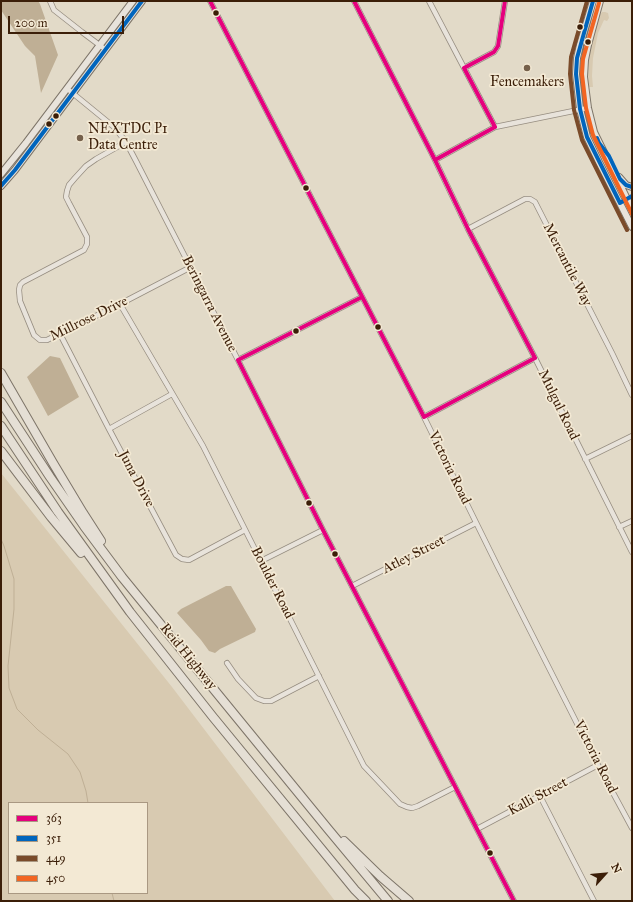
<!DOCTYPE html>
<html>
<head>
<meta charset="utf-8">
<style>
  body { margin:0 }
  #map { position:relative; width:633px; height:902px; overflow:hidden; background:#e2dac8; font-family:"IM FELL Great Primer",serif }
  canvas { display:block }
  .frame { position:absolute; inset:0; border:2px solid #3b1e08; pointer-events:none }
  .legend { position:absolute; left:8px; top:802px; width:140px; height:92px; box-sizing:border-box; background:#f3e9d4; border:1px solid #a99882; margin:0; padding:5px 7px; list-style:none; font-size:12px; color:#3b1e08 }
  .legend li { display:flex; align-items:center; gap:8px; height:20px }
  .legend b { width:20px; border:1px solid #a99882 }
  .north { position:absolute; left:585px; top:854px; width:40px; height:40px; -webkit-text-stroke:3px #f3e9d4; paint-order:stroke; rotate:63deg; font-size:11px; font-weight:700; line-height:16px; text-align:center; color:#3b1e08 }
  .north::after { content:''; display:block; margin:auto; width:14px; height:18px; background:#3b1e08; clip-path:polygon(50% 0,100% 100%,50% 72%,0 100%) }
  .scale { position:absolute; left:8px; top:16px; width:116px; height:18px; box-sizing:border-box; border:2px solid #3b1e08; border-top:0; padding-left:5px; font-size:12px; line-height:14px; white-space:nowrap; color:#3b1e08; -webkit-text-stroke:3px #f3e9d4; paint-order:stroke }
</style>
</head>
<body>
<div id="map">
<canvas width="633" height="902"></canvas>
<div class="frame"></div>
<ul class="legend">
<li><b style="height:5px;background:#e5007d"></b>363</li>
<li><b style="height:5px;background:#0065bd"></b>351</li>
<li><b style="height:5px;background:#7a4b2a"></b>449</li>
<li><b style="height:5px;background:#f26522"></b>450</li>
</ul>
<div class="north">N</div>
<div class="scale">200 m</div>
</div>
<script>
const c = document.querySelector('canvas').getContext('2d');
c.lineJoin = 'round';
function fillPath(path, color) { c.fillStyle = color; c.fill(path, 'evenodd'); }
const toPath = rows => new Path2D(rows.map(r => 'M' + r).join(''));
function trace(path, color, width, dash) { c.strokeStyle = color; c.lineWidth = width; c.lineCap = dash ? 'butt' : 'round'; c.setLineDash(dash || []); c.stroke(path); }
function label(font, color, halo, rows, align = 'center') {
  c.font = font + ' "IM FELL Great Primer",serif'; c.lineWidth = 3.5; c.setLineDash([]); c.textBaseline = 'middle'; c.strokeStyle = halo; c.fillStyle = color; for (const [text, x, y, turn = 0] of rows) {
    c.save(); c.translate(x, y); c.rotate((+turn || 0) * Math.PI / 180); c.textAlign = isNaN(turn) ? turn : align; if (halo) c.strokeText(text, 0, 0); c.fillText(text, 0, 0); c.restore();
  }
}
fillPath(toPath([
  [602,12,605,12,608,13,609,18,607,21,604,20,598,33,593,58,592,76,593,87,588,87,589,54,594,34,600,15],
  [1,473,172,687,335,901,1,901],
  [9,803,147,803,147,893,9,893]
]), '#d8cab1');
fillPath(toPath([
  [1,1,38,1,40,4,58,55,41,93,35,56,25,46,1,10],
  [50,356,60,358,79,397,48,416,27,377],
  [226,586,231,586,256,629,255,632,220,649,215,653,209,651,201,640,177,613,181,609]
]), '#bfaf95');
trace(toPath([
  [1,539,4,546,14,579,14,609,8,666,9,688,17,709,38,730,68,754,80,772,86,791,88,803],
  [112,893,114,901]
]), '#bfaf95', 1);
const minor = toPath([
  [50,1,54,10,82,32,102,47],
  [210,1,424,417,498,567,598,765,632,828],
  [354,1,435,160,468,229,535,358,632,552],
  [429,1,495,127],
  [464,68,494,52,498,46,505,1],
  [70,91,114,127,126,142,136,161,238,360,323,530,514,901],
  [126,142,96,159,86,166,75,178,69,185,67,191,66,197,69,203,87,237,87,244,84,250,23,282,20,285,19,290,20,301,34,335,40,340,47,340,120,304,191,267],
  [435,160,495,127,588,108],
  [468,229,525,199,530,199,535,202,612,353,632,395],
  [120,304,203,446,364,766,400,804,407,807,412,808,418,806,455,787],
  [60,334,109,429,176,555,182,559,189,560,245,530],
  [238,360,362,297],
  [424,417,535,358],
  [109,429,172,394],
  [585,459,632,436],
  [619,527,632,521],
  [261,561,323,530],
  [352,586,476,523],
  [227,663,238,679,256,698,264,701,271,701,319,676],
  [540,796,594,901],
  [477,829,598,765]
]);
const secondary = toPath([
  [593,1,580,45,577,58,576,74,580,109,587,137,599,162,632,227],
  [600,1,588,45,585,60,584,77,588,108,594,132,632,209],
  [1,174,26,143,133,1],
  [619,177,626,185,632,187],
  [1,186,15,170,142,1]
]);
const motorway = toPath([
  [1,373,53,463,83,513,101,541],
  [1,402,50,477,84,526,122,577,328,829,388,901],
  [1,426,58,512,130,612,213,717,355,890,366,901],
  [1,451,51,517,81,553],
  [344,841,380,876,409,901]
]);
trace(minor, '#968d80', 6);
trace(secondary, '#7d7468', 8);
trace(motorway, '#7d7468', 10);
trace(minor, '#e8e3db', 4.5);
trace(secondary, '#e8e3db', 6);
trace(motorway, '#e5dfd5', 8);
trace(toPath([
  [210,1,424,417],
  [354,1,435,160,468,229,535,358],
  [464,68,494,52,498,46,505,1],
  [464,68,495,127],
  [435,160,495,127],
  [238,360,323,530,514,901],
  [238,360,362,297],
  [424,417,535,358]
]), '#e5007d', 4);
trace(toPath([
  [593,1,577,58,576,74,580,109,587,137,620,203,632,196],
  [597,138,599,143,609,156,620,179,626,185,632,187],
  [1,186,15,170,142,1]
]), '#0065bd', 4);
trace(toPath([
  [587,1,571,57,570,74,574,110,582,140,627,230]
]), '#7a4b2a', 4);
trace(toPath([
  [599,3,583,59,582,74,586,108,593,135,632,214]
]), '#f26522', 4);
for (const [x, y, r, color] of [
  [216,13,3.5,"#3b1e08"],
  [580,27,3.5,"#3b1e08"],
  [588,42,3.5,"#3b1e08"],
  [527,68,4,"#75604b"],
  [56,116,3.5,"#3b1e08"],
  [49,124,3.5,"#3b1e08"],
  [80,138,4,"#75604b"],
  [306,188,3.5,"#3b1e08"],
  [378,327,3.5,"#3b1e08"],
  [296,331,3.5,"#3b1e08"],
  [309,503,3.5,"#3b1e08"],
  [335,554,3.5,"#3b1e08"],
  [490,853,3.5,"#3b1e08"]
]) { const dot = new Path2D(); dot.arc(x, y, r, 0, 2 * Math.PI); c.fillStyle = color; c.fill(dot); trace(dot, '#f3e9d4', 1.5); }
label('14px', '#3b1e08', '#f3e9d4', [
  ["Fencemakers",527,83],
  ["NEXTDC P1",88,130,"left"],
  ["Data Centre",88,146,"left"]
]);
label('14px', '#3b1e08', '#f3e9d4', [
  ["Mercantile Way",567,265,63],
  ["Beringarra Avenue",209,304,63],
  ["Millrose Drive",89,319,-26],
  ["Mulgul Road",558,405,64],
  ["Victoria Road",449,468,64],
  ["Juna Drive",136,479,62],
  ["Atley Street",414,555,-27],
  ["Boulder Road",272,583,63],
  ["Reid Highway",188,657,51],
  ["Victoria Road",595,757,63],
  ["Kalli Street",538,797,-28]
]);
</script>
</body>
</html>
